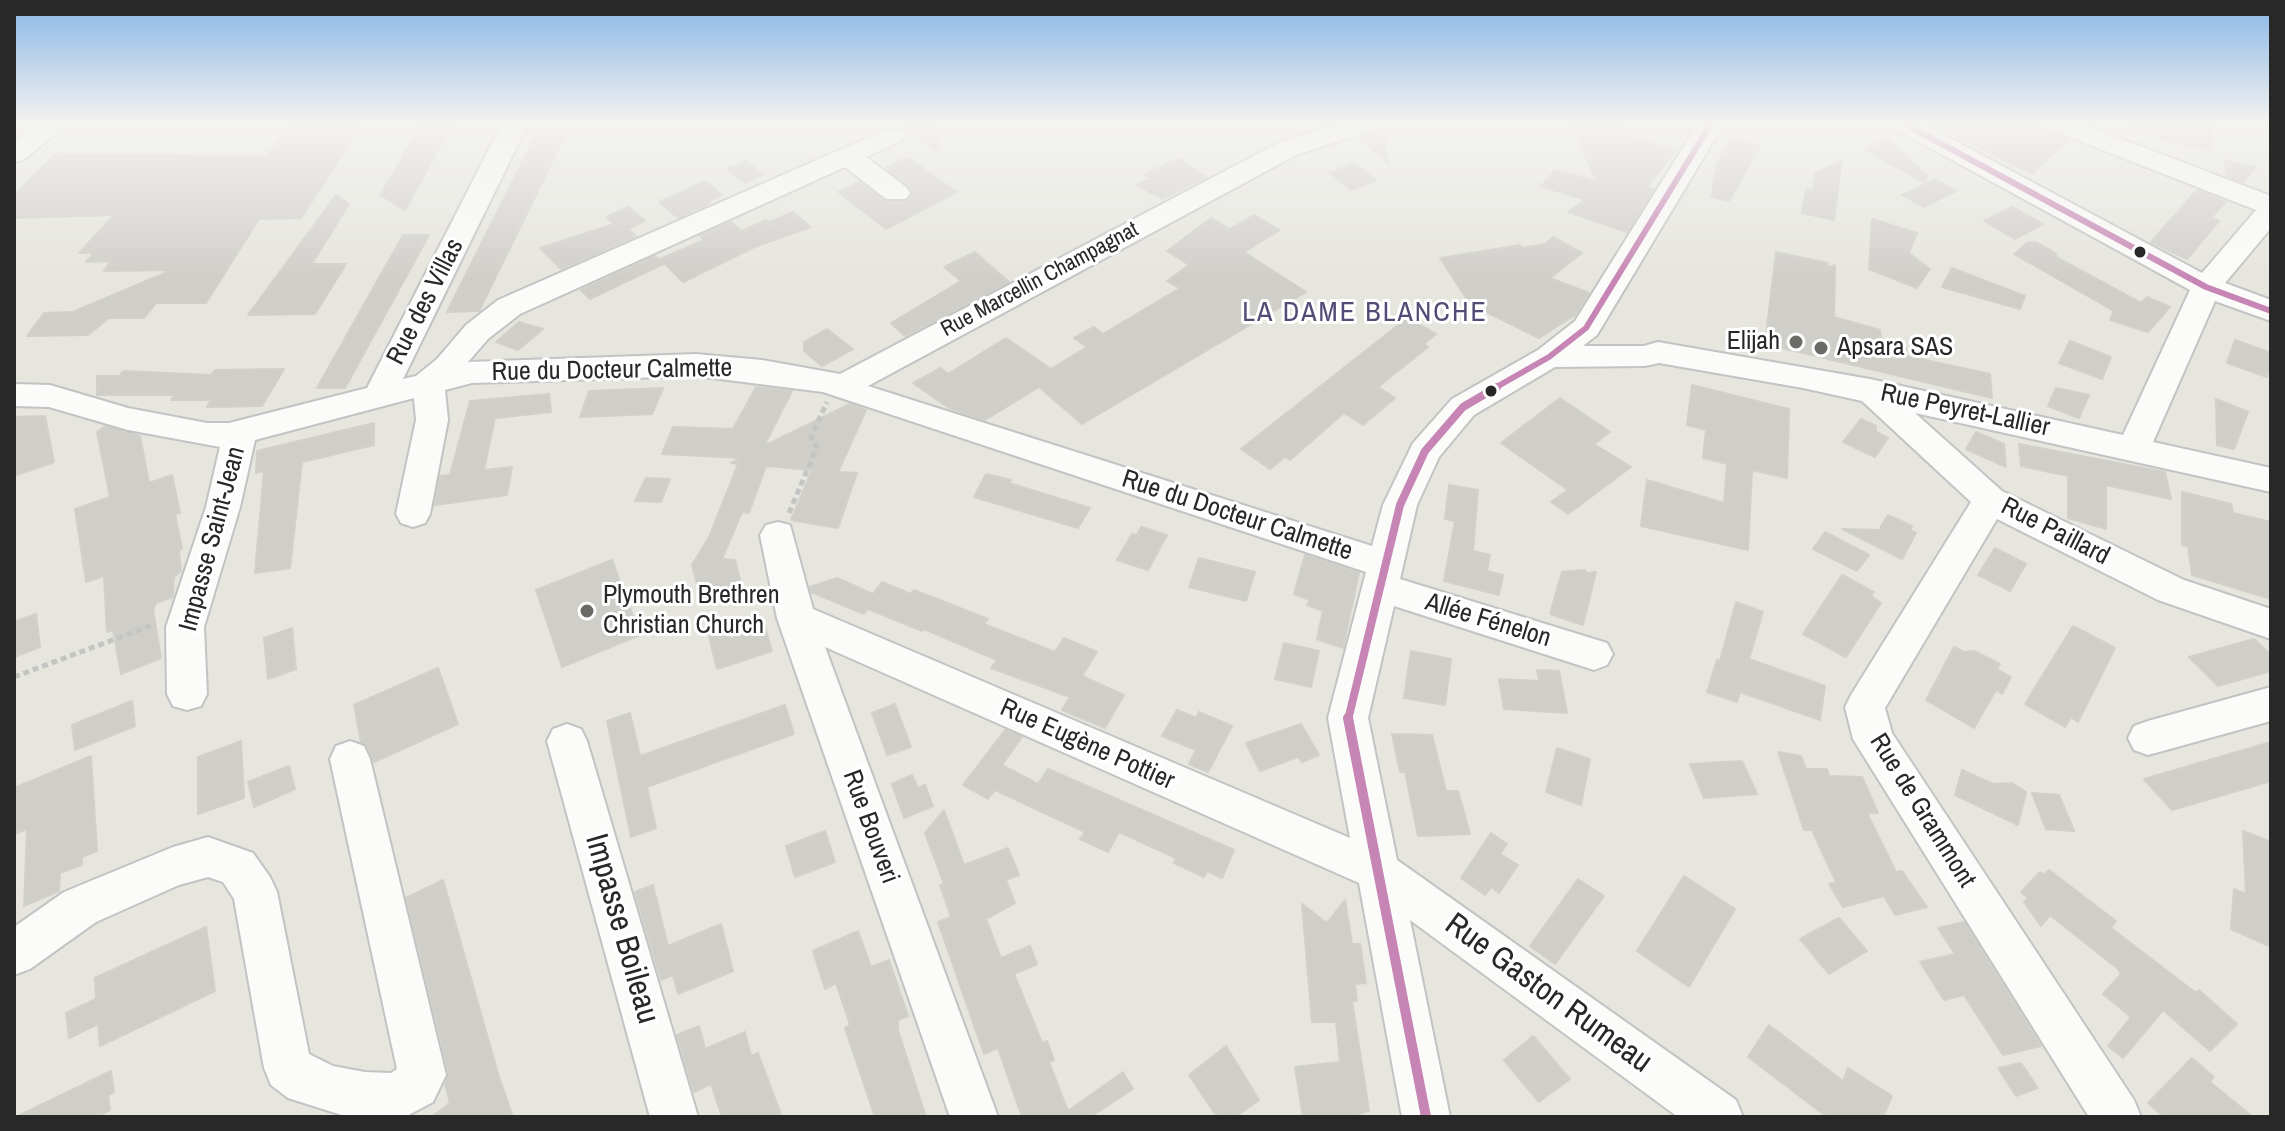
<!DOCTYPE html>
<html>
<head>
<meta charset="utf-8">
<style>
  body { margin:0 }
  #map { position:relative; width:2285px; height:1131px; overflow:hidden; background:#e6e5de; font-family:"Archivo Narrow",sans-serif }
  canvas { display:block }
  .frame { position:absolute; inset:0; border:16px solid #282828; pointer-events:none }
</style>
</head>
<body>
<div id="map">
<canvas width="2285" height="1131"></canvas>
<div class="frame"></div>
</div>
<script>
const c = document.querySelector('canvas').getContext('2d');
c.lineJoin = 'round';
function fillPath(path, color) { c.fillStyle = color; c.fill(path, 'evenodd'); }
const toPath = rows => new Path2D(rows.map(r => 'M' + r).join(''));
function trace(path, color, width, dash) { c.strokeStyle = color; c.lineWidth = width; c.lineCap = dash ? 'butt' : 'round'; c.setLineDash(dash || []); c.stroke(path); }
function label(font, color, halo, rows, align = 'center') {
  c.font = font + ' "Archivo Narrow",sans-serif'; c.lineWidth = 6; c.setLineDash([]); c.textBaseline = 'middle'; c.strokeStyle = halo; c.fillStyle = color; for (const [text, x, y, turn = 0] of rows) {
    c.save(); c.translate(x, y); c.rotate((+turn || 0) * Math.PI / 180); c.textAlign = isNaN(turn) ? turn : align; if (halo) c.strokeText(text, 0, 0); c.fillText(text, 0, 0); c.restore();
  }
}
const building = toPath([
  [334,122,364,122,301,218,259,219,206,303,156,303,144,318,109,318,88,335,27,336,44,313,73,312,172,270,104,271,111,261,86,262,94,253,79,253,114,215,14,218,14,195,55,154,267,156,289,127,331,127,334,122],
  [423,122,454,122,405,210,380,195,423,122],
  [898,122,936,122,940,154,898,122],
  [1571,122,1621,122,1628,136,1676,150,1647,187,1654,189,1627,232,1568,212,1585,200,1541,186,1556,170,1596,181,1571,122],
  [1927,122,2034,122,2068,140,2032,174,1927,122],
  [2127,122,2210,122,2212,150,2126,131,2127,122],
  [1383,130,1388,163,1360,138,1383,130],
  [535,136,565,136,479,311,447,312,535,136],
  [1732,138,1760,146,1729,201,1711,197,1718,161,1732,138],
  [1888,139,1928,176,1923,182,1865,150,1888,139],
  [907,157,957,192,886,229,838,192,859,182,884,201,906,202,912,191,886,168,907,157],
  [1179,158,1206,177,1162,199,1137,185,1150,179,1144,175,1179,158],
  [1842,160,1834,220,1802,213,1806,189,1813,190,1815,173,1842,160],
  [2225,160,2256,167,2243,182,2226,176,2225,160],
  [746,161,763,174,744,183,727,169,746,161],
  [1355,163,1376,180,1351,190,1330,173,1355,163],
  [1935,179,1956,191,1923,207,1902,195,1935,179],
  [705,181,722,195,708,201,710,203,678,218,659,202,705,181],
  [2197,190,2226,202,2211,218,2219,221,2187,259,2151,242,2197,190],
  [336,195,349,204,312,264,346,264,315,314,248,315,336,195],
  [628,207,645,221,628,229,636,236,561,269,540,248,614,224,606,217,628,207],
  [2013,207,2043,224,2015,239,1984,221,2013,207],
  [793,212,811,227,757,246,683,282,660,259,704,240,700,236,731,222,742,231,766,220,776,229,769,222,793,212],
  [1254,215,1280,230,1244,252,1306,292,1082,424,1039,387,985,420,949,408,913,383,941,368,948,374,1006,338,1051,369,1087,347,1074,338,1094,327,1103,334,1180,288,1167,281,1189,265,1167,251,1211,218,1230,229,1254,215],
  [1872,219,1917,233,1909,253,1930,269,1917,288,1869,269,1872,219],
  [403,235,429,235,345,388,317,388,403,235],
  [1553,237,1582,253,1550,278,1589,293,1575,315,1539,338,1470,304,1440,258,1520,245,1522,248,1545,244,1553,237],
  [2028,242,2036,242,2057,254,2054,256,2141,303,2147,297,2170,307,2148,332,2110,320,2114,311,2014,254,2028,242],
  [975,252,1009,282,905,336,891,323,961,281,944,267,975,252],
  [1776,252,1828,263,1827,268,1835,265,1834,317,1880,330,1881,342,1906,348,1907,356,1990,374,1992,398,1765,344,1776,252],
  [655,256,663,264,590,299,581,290,655,256],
  [1952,268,2025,296,2020,309,1942,287,1952,268],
  [1407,318,1436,334,1424,344,1428,347,1378,387,1395,398,1363,425,1344,413,1290,460,1285,457,1270,469,1241,449,1407,318],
  [519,322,543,329,518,350,496,342,519,322],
  [827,329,853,349,822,366,804,351,804,342,827,329],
  [2235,340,2271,353,2267,377,2227,363,2235,340],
  [2070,341,2111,357,2102,379,2059,363,2070,341],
  [284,369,262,406,207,407,211,400,171,400,175,395,97,395,97,376,119,376,123,371,211,375,215,370,284,369],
  [1692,385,1789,409,1787,478,1752,470,1748,550,1641,526,1647,480,1724,503,1727,464,1703,458,1706,430,1687,425,1692,385],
  [756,387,792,391,764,446,850,404,866,410,838,472,857,473,838,528,791,520,812,470,766,466,749,513,742,512,722,559,735,560,743,591,702,603,692,565,709,537,738,464,731,463,741,458,662,454,673,427,733,429,756,387],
  [663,388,652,414,580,417,589,391,663,388],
  [2056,388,2089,395,2079,418,2048,406,2056,388],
  [549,394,551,412,495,418,484,470,512,467,507,495,435,505,440,476,450,475,470,401,549,394],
  [1560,398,1610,432,1594,444,1631,467,1568,514,1551,502,1568,490,1501,443,1560,398],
  [2216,399,2248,412,2234,449,2217,445,2216,399],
  [45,416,54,462,14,476,14,417,45,416],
  [1861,419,1876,426,1876,432,1888,438,1875,457,1843,442,1861,419],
  [374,423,374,445,302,462,290,568,255,573,264,471,256,473,257,451,374,423],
  [105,426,140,436,149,483,172,475,180,513,175,514,182,549,179,550,181,571,174,577,173,597,156,603,153,610,161,658,121,674,113,630,107,632,104,576,86,582,75,509,110,497,97,432,105,426],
  [1976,432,2004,444,2006,467,1966,449,1976,432],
  [2019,444,2165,472,2171,499,2106,485,2106,529,2068,518,2068,476,2021,466,2019,444],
  [986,474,1011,480,1009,483,1090,508,1078,528,974,497,986,474],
  [646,478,670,479,661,502,635,501,646,478],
  [1449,485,1478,490,1473,551,1490,555,1487,571,1503,575,1499,595,1444,581,1455,521,1445,519,1449,485],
  [2182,492,2231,504,2233,513,2271,522,2271,599,2192,575,2188,546,2182,545,2182,492],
  [1888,515,1912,526,1910,530,1916,533,1902,559,1842,529,1879,530,1888,515],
  [1141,527,1167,535,1148,570,1117,560,1132,534,1137,535,1141,527],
  [1825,532,1869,555,1857,571,1813,549,1825,532],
  [1995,548,2026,564,2010,591,1978,575,1995,548],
  [1305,555,1359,573,1343,648,1317,639,1323,611,1307,605,1310,600,1294,594,1305,555],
  [1199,558,1255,572,1246,601,1189,587,1199,558],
  [612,560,640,635,562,667,536,590,612,560],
  [1585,570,1586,573,1596,572,1583,625,1550,614,1562,572,1585,570],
  [1842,575,1874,592,1871,596,1881,603,1846,657,1803,634,1842,575],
  [837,578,873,594,882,582,911,594,914,590,988,619,984,624,1055,652,1064,638,1097,652,1082,676,1124,695,1105,728,1062,710,1070,697,991,668,997,660,924,629,922,631,868,609,864,614,811,592,810,587,837,578],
  [1736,602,1763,612,1749,659,1825,686,1820,720,1740,692,1737,702,1707,692,1717,660,1720,661,1736,602],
  [36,614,40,647,14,657,14,622,36,614],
  [724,618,730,639,765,627,772,651,717,669,706,624,724,618],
  [2073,626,2115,648,2078,722,2071,717,2065,727,2025,704,2073,626],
  [292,628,296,669,268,679,264,638,292,628],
  [2254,639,2271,655,2271,671,2218,686,2189,657,2254,639],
  [1284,643,1319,651,1311,687,1275,679,1284,643],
  [1954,647,1964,652,1974,651,2000,664,1997,669,2011,677,2002,694,1996,690,1974,728,1926,700,1954,647],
  [1411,651,1451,659,1445,705,1404,698,1411,651],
  [438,668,458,724,374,762,367,745,361,742,354,705,438,668],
  [1537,670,1559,671,1567,713,1504,709,1499,679,1539,681,1537,670],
  [132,701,135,726,75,750,72,725,132,701],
  [895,704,911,747,887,755,872,713,895,704],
  [785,705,794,734,647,787,656,828,631,837,607,721,630,713,640,756,785,705],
  [1177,710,1196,718,1199,712,1232,726,1208,772,1189,764,1196,750,1162,736,1177,710],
  [1301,724,1319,755,1302,762,1298,757,1260,771,1246,743,1301,724],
  [1005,730,1022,737,1002,765,1038,784,1048,769,1234,850,1222,878,1207,871,1204,877,1174,863,1176,858,1119,832,1108,852,1080,839,1085,832,995,790,988,799,963,785,1005,730],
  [1392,734,1432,735,1446,791,1458,791,1470,834,1418,836,1405,772,1400,772,1392,734],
  [241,741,244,798,198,814,198,757,241,741],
  [2271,742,2271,781,2172,810,2144,779,2271,742],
  [1557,748,1590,759,1581,805,1546,792,1557,748],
  [1778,752,1801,756,1806,769,1827,769,1829,776,1862,777,1878,813,1867,813,1896,872,1902,871,1927,907,1895,915,1884,896,1843,907,1829,884,1836,882,1812,830,1804,830,1778,752],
  [91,756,97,851,82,857,82,865,60,873,59,891,24,906,27,829,14,834,14,788,91,756],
  [1742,761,1757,794,1704,798,1690,764,1742,761],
  [289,766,295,789,254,807,248,782,289,766],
  [1962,770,1993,784,2012,783,2026,792,2018,825,1955,795,1962,770],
  [912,775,918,788,925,785,933,806,904,818,892,784,912,775],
  [2032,793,2059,795,2074,831,2046,829,2032,793],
  [944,810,964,865,1008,848,1019,875,1006,880,1015,903,986,919,1001,958,1030,946,1037,964,1014,974,1042,1043,1047,1041,1054,1060,1049,1062,1068,1111,1123,1072,1133,1089,1090,1117,1022,1117,998,1048,984,1054,938,922,951,917,940,885,944,884,925,833,944,810],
  [825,831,835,862,795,877,786,846,825,831],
  [2243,831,2271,842,2271,947,2231,929,2234,889,2246,894,2243,831],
  [1491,833,1507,844,1500,854,1518,865,1499,893,1491,887,1485,895,1461,878,1491,833],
  [2049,870,2116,921,2111,928,2196,993,2199,990,2237,1024,2210,1051,2163,1010,2123,1058,2108,1046,2131,1017,2103,994,2121,974,2118,969,2050,915,2041,926,2024,902,2028,898,2021,892,2040,872,2044,875,2049,870],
  [1684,876,1735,909,1689,987,1637,951,1684,876],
  [1578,879,1604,896,1555,964,1530,946,1578,879],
  [443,880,499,1077,513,1117,431,1117,450,1103,445,1084,449,1074,406,898,443,880],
  [653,885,668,946,721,924,733,971,678,994,673,975,661,980,635,892,653,885],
  [1345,900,1352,944,1360,944,1366,983,1355,984,1357,1001,1352,1001,1369,1111,1360,1113,1361,1117,1303,1117,1295,1067,1340,1062,1336,1022,1312,1022,1302,904,1327,923,1345,900],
  [1839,918,1867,951,1829,974,1800,939,1839,918],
  [1964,922,2041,1046,2003,1055,1964,995,1944,1000,1920,962,1955,954,1938,928,1964,922],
  [206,927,215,991,100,1046,98,1024,69,1038,66,1013,96,999,95,978,206,927],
  [858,931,871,967,889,960,908,1016,898,1020,898,1030,926,1117,875,1117,845,1028,850,1025,836,983,825,989,813,951,858,931],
  [1769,1025,1843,1081,1848,1068,1892,1096,1883,1117,1827,1117,1748,1057,1769,1025],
  [699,1026,705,1049,745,1032,751,1056,758,1053,782,1117,722,1117,711,1084,694,1092,677,1035,699,1026],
  [1533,1036,1570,1079,1539,1102,1504,1060,1533,1036],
  [1226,1046,1259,1100,1235,1117,1217,1117,1189,1075,1226,1046],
  [2192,1058,2214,1077,2210,1082,2253,1117,2164,1117,2148,1103,2192,1058],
  [2021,1063,2038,1088,2016,1096,1998,1068,2021,1063],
  [111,1071,114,1092,108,1095,110,1110,96,1117,16,1117,111,1071]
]);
fillPath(building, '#cfcec9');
trace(building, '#d1d0ca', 2);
const minor = toPath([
  [41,122,71,122,23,160,14,162,14,142,41,122],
  [503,122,529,122,403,379,416,376,437,359,466,325,498,300,883,131,901,131,905,136,901,141,866,157,906,187,910,193,906,199,886,199,845,167,520,314,488,339,468,362,696,354,762,360,840,374,1280,142,1347,122,1388,122,1384,127,1298,154,868,386,1372,546,1383,505,1413,443,1452,399,1538,350,1575,321,1699,122,1725,122,1597,335,1583,346,1644,346,1658,342,1870,379,2123,435,2190,290,1892,127,1888,122,1920,122,2202,273,2256,210,2044,127,2040,122,2077,122,2271,196,2271,228,2225,283,2271,300,2271,321,2215,301,2153,442,2271,468,2271,492,1915,413,2002,491,2184,580,2271,609,2271,639,2158,600,1997,519,1885,708,1892,733,2134,1100,2141,1117,2089,1117,1853,739,1845,707,1851,695,1971,502,1862,401,1803,388,1659,363,1645,366,1555,367,1474,415,1439,457,1417,505,1400,579,1607,643,1613,654,1607,665,1594,670,1394,606,1368,718,1397,860,1736,1100,1743,1117,1678,1117,1410,920,1450,1117,1402,1117,1359,883,825,647,998,1117,950,1117,777,618,760,535,766,525,778,522,790,525,813,609,1350,838,1328,718,1366,572,823,392,696,376,472,383,445,390,448,420,430,514,425,523,413,527,401,523,396,514,416,420,414,398,255,440,240,507,204,627,207,694,201,706,187,710,173,706,167,694,166,627,206,507,220,447,128,430,49,407,14,406,14,384,50,385,128,408,207,423,229,423,367,388,503,122],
  [2271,687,2271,721,2148,755,2134,750,2128,738,2134,726,2148,721,2271,687],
  [567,724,581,729,587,741,698,1117,650,1117,547,741,553,729,567,724],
  [350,741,364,746,370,759,446,1075,433,1102,405,1117,348,1117,288,1098,271,1085,264,1068,234,899,223,882,208,877,179,885,96,922,30,969,14,975,14,927,64,892,173,847,208,837,253,853,270,877,277,892,309,1054,333,1066,365,1072,391,1073,397,1069,330,759,336,746,350,741]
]);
trace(minor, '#c4c3c3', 4);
trace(toPath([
  [789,513,817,447,811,437,827,402],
  [14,677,155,624]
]), '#c4c4c3', 5, [6, 4]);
fillPath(minor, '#fbfbfa');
trace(toPath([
  [1901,122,2206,287,2271,311],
  [1493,389,1549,357,1586,328,1712,122]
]), '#c685b4', 6);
trace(toPath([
  [1348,720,1400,505,1425,451,1463,407,1497,387]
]), '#c685b4', 8);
trace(toPath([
  [1348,718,1426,1117]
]), '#c685b4', 10);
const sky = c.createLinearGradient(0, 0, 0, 280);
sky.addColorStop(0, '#87b6e6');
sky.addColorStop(0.44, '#f4f3f0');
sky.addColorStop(1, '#f4f3f000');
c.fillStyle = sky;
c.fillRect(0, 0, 2285, 280);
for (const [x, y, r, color] of [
  [2140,252,7,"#282828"],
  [1796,342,8,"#6a6a68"],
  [1821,348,8,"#6a6a68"],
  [1491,391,7,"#282828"],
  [587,611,8,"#6a6a68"]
]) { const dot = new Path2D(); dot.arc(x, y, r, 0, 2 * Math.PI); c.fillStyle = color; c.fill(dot); trace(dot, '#fff', 3); }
label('22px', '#282828', '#fff', [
  ["Rue Marcellin Champagnat",1040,280,-28]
]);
label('26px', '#282828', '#fff', [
  ["Rue des Villas",426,302,-63],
  ["Rue du Docteur Calmette",612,371,-1],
  ["Rue Peyret-Lallier",1965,411,12],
  ["Rue du Docteur Calmette",1237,516,18],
  ["Rue Paillard",2055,532,27],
  ["Impasse Saint-Jean",213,539,-75],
  ["Allée Fénelon",1488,621,17],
  ["Rue Eugène Pottier",1087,745,24],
  ["Rue de Grammont",1922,811,58],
  ["Rue Bouveri",870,827,70]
]);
label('26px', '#282828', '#fff', [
  ["Elijah",1780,342,"right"],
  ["Apsara SAS",1837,348],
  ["Plymouth Brethren",603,596],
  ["Christian Church",603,626]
], 'left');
c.letterSpacing = '2px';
label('28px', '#514c75', '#fff', [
  ["LA DAME BLANCHE",1365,313]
]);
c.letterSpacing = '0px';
label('32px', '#282828', '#fff', [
  ["Impasse Boileau",621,929,74],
  ["Rue Gaston Rumeau",1548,994,36]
]);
</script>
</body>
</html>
